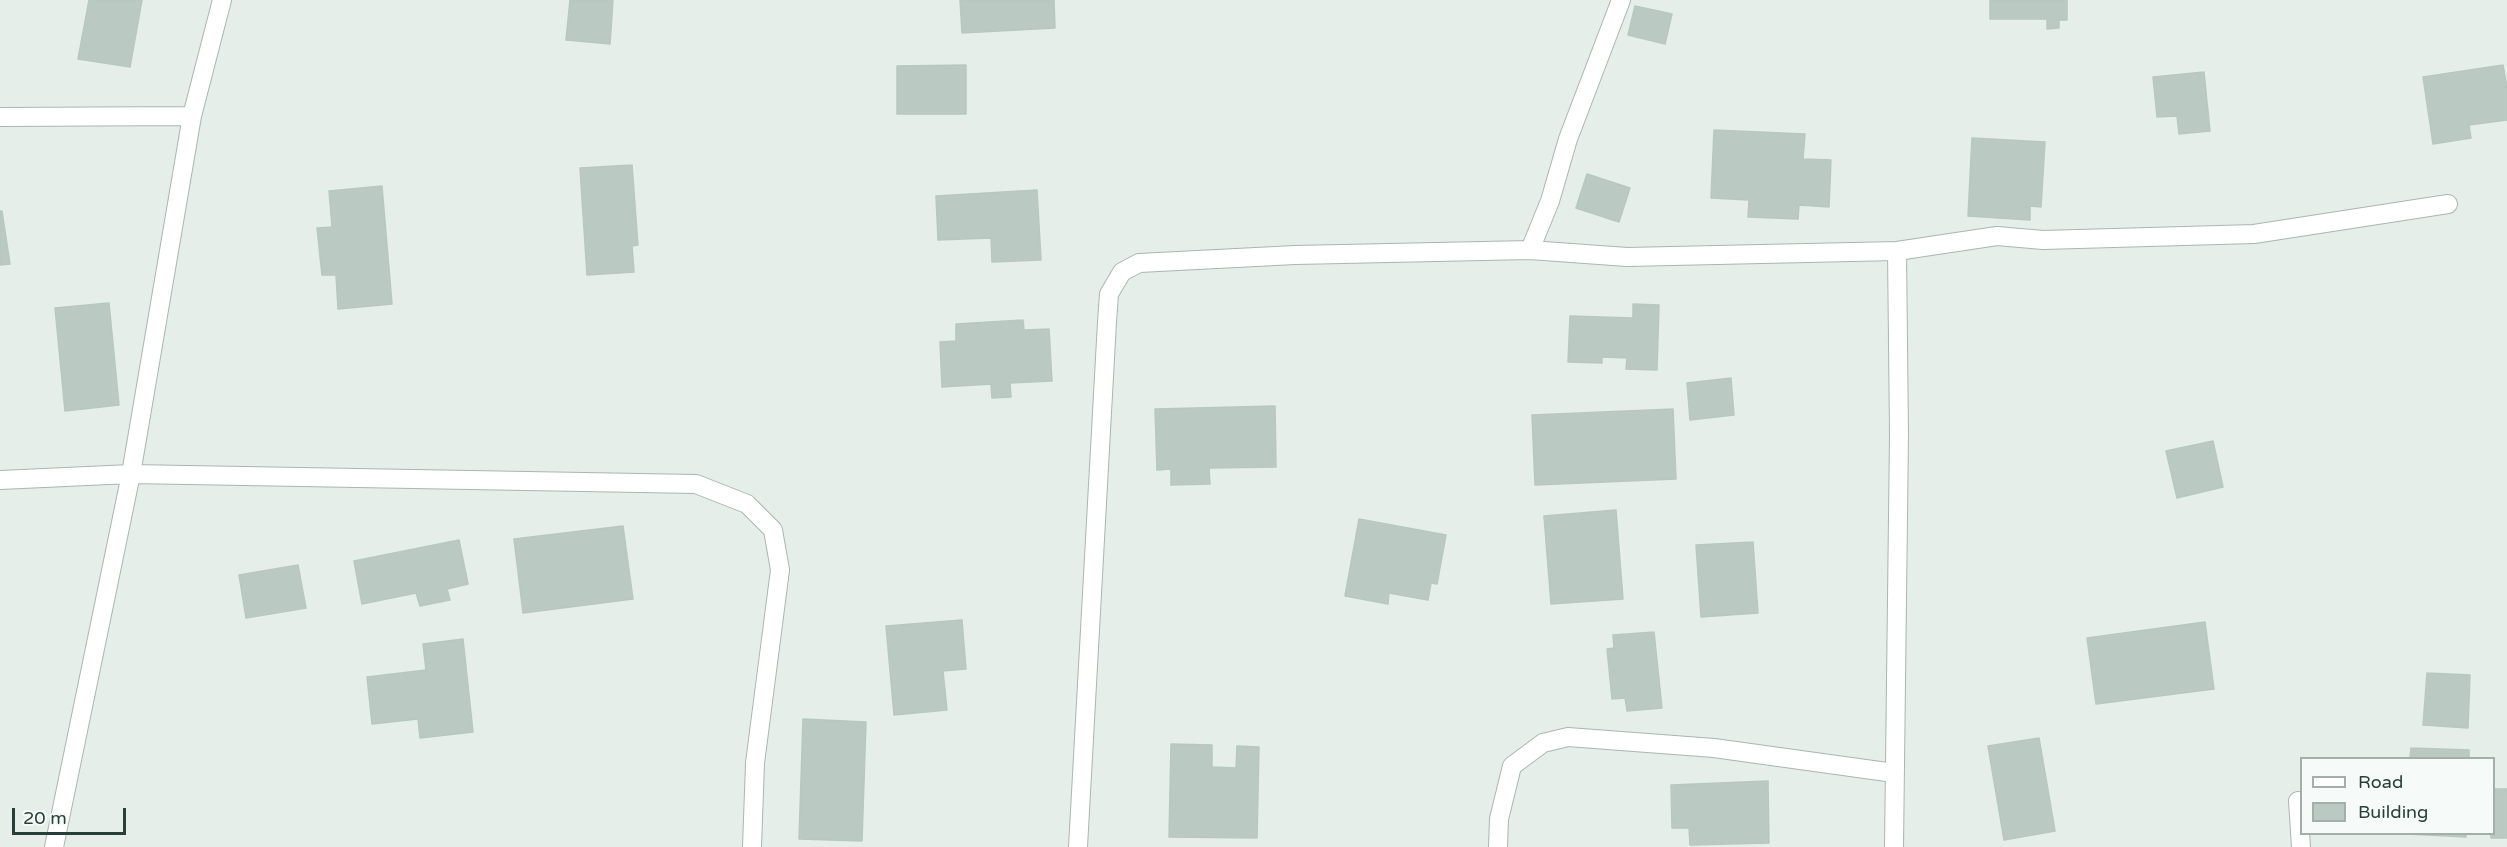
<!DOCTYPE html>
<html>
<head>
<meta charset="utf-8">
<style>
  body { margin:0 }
  #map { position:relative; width:2507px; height:847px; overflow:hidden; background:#e6eeea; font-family:"Varela Round",sans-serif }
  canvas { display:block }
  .legend { position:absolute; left:2300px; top:757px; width:195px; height:78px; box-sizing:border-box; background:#f6faf8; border:2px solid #a3afab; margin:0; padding:8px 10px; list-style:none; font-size:18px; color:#263f38 }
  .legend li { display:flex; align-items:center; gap:12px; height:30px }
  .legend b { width:30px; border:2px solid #a3afab }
  .scale { position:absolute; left:12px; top:808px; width:114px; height:27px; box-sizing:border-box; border:3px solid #263f38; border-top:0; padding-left:8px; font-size:18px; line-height:21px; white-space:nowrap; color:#263f38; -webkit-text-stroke:4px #f6faf8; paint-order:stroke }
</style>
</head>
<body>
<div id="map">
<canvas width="2507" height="847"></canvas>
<ul class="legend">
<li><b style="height:8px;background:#fff"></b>Road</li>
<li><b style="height:16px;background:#bbc9c3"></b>Building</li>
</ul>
<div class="scale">20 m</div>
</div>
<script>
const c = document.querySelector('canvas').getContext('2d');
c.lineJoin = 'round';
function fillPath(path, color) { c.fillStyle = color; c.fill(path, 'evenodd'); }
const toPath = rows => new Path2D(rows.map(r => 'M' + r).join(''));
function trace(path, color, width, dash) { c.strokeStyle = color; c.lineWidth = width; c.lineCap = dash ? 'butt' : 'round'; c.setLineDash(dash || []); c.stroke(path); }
const building = toPath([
  [89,0,142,0,130,67,78,59,89,0],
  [570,0,613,0,610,44,566,40,570,0],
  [960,0,1054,0,1055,28,962,33,960,0],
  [1990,0,2067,0,2067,20,2059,20,2059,28,2047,29,2047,19,1990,19,1990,0],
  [1635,6,1672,14,1665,44,1628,35,1635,6],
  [966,65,966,114,897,114,897,66,966,65],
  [2503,65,2507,87,2507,120,2469,125,2471,138,2433,144,2423,77,2503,65],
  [2204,72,2210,131,2179,134,2177,116,2157,117,2153,77,2204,72],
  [1714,130,1805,134,1803,159,1831,160,1829,207,1799,205,1798,219,1748,217,1749,200,1711,198,1714,130],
  [1972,138,2045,142,2041,207,2030,206,2030,220,1968,216,1972,138],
  [632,165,638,245,632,246,634,272,587,275,580,168,632,165],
  [1587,174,1630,188,1619,222,1576,208,1587,174],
  [382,186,392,304,338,309,336,275,322,275,317,228,332,227,329,191,382,186],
  [1037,190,1041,260,992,262,991,238,938,240,936,196,1037,190],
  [0,211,2,211,10,264,0,265,0,211],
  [109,303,119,405,65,411,55,308,109,303],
  [1633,304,1659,305,1657,370,1626,369,1627,358,1602,357,1602,363,1568,362,1570,316,1633,318,1633,304],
  [1023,320,1024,330,1049,329,1052,381,1010,383,1011,397,992,398,991,384,942,387,940,342,956,341,956,324,1023,320],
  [1731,378,1734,415,1690,420,1687,383,1731,378],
  [1275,406,1276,467,1209,468,1210,484,1171,485,1171,469,1157,470,1155,409,1275,406],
  [1673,409,1676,479,1535,485,1532,415,1673,409],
  [2213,441,2223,487,2177,498,2166,451,2213,441],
  [1616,510,1623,599,1551,604,1544,516,1616,510],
  [1359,519,1446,535,1437,584,1431,583,1428,600,1389,593,1388,604,1345,596,1359,519],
  [623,526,633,599,523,613,514,539,623,526],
  [459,540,468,584,447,589,450,600,420,606,416,593,362,604,354,561,459,540],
  [1753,542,1758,613,1701,617,1696,545,1753,542],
  [298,565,306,608,246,618,239,575,298,565],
  [962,620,966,669,943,671,947,710,894,715,886,626,962,620],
  [2205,622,2214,689,2096,704,2087,638,2205,622],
  [1654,632,1662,708,1627,711,1625,698,1612,699,1607,649,1614,648,1613,635,1654,632],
  [463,639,473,732,420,738,418,719,372,724,367,677,426,670,423,644,463,639],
  [2427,673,2470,675,2468,728,2423,725,2427,673],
  [803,719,866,722,862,841,799,839,803,719],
  [2039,738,2055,831,2004,840,1988,746,2039,738],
  [1171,744,1212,745,1212,767,1236,768,1237,746,1259,747,1257,838,1169,837,1171,744],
  [2411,748,2469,750,2469,758,2410,758,2411,748],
  [1768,781,1769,843,1690,845,1689,828,1672,828,1671,785,1768,781],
  [2494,789,2507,789,2507,838,2491,838,2491,834,2494,834,2494,789],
  [2407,834,2466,834,2466,837,2407,834]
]);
fillPath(building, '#bbc9c3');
trace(building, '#b8c7c1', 1.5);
const minor = toPath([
  [1621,0,1568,139,1550,201,1530,250,1627,257,1897,251,1997,236,2043,240,2254,234,2448,204],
  [0,117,192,116],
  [0,480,131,474,696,484,747,504,773,530,780,570,755,763,752,847],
  [2298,801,2301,847],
  [54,847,131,474,192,116,222,0],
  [1078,847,1107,322,1109,294,1122,272,1139,263,1295,255,1530,250],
  [1498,847,1499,819,1512,766,1543,743,1568,737,1714,748,1894,773],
  [1894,847,1899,434,1897,251]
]);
trace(minor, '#a9b6b1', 20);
trace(minor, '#fff', 18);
</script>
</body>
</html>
